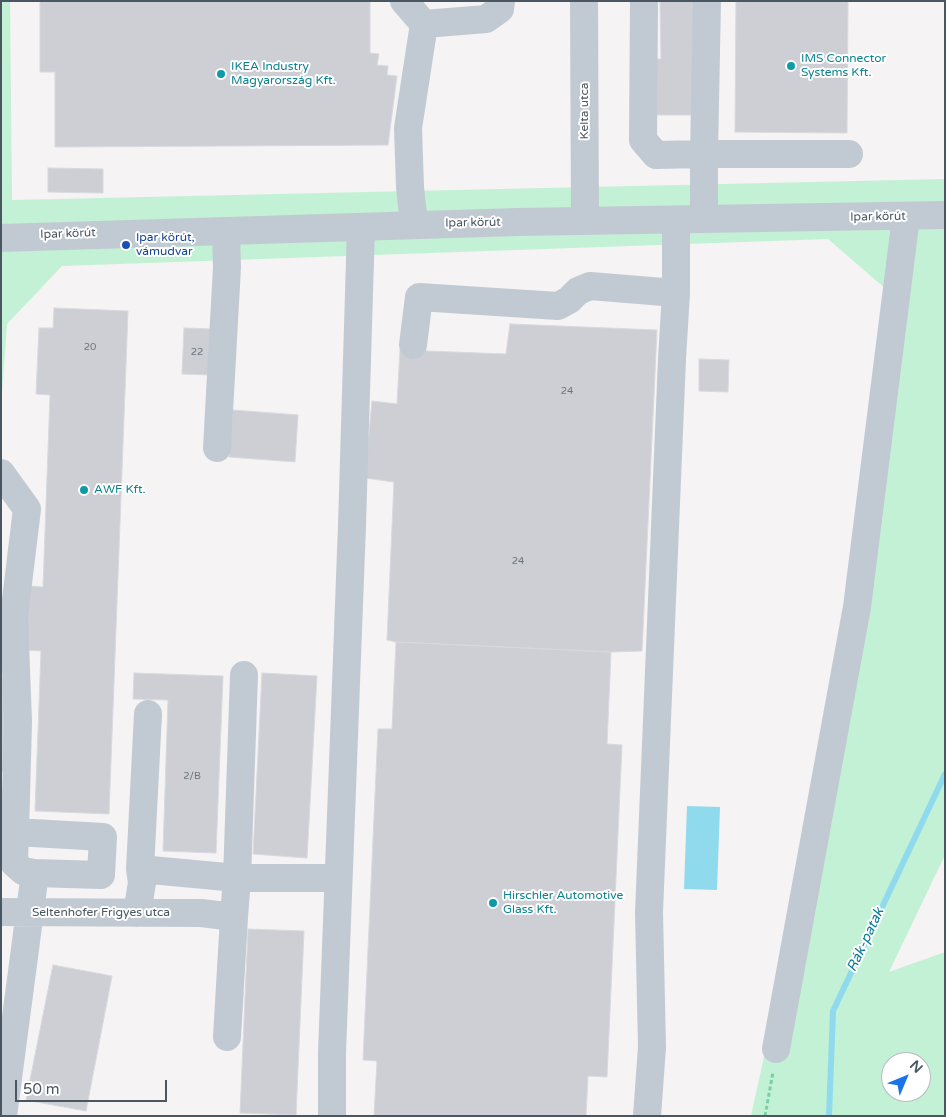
<!DOCTYPE html>
<html>
<head>
<meta charset="utf-8">
<style>
  body { margin:0 }
  #map { position:relative; width:946px; height:1117px; overflow:hidden; background:#f5f3f3; font-family:"Varela Round",sans-serif }
  canvas { display:block }
  .frame { position:absolute; inset:0; border:2px solid #4a5661; pointer-events:none }
  .north { position:absolute; left:881px; top:1052px; width:50px; height:50px; box-sizing:border-box; background:#fff; border:1px solid #b7bbc0; border-radius:50%; rotate:45deg; font-size:14px; font-weight:700; line-height:20px; text-align:center; color:#4a5661 }
  .north::after { content:''; display:block; margin:auto; width:18px; height:22px; background:#1a73e8; clip-path:polygon(50% 0,100% 100%,50% 72%,0 100%) }
  .scale { position:absolute; left:15px; top:1080px; width:152px; height:22px; box-sizing:border-box; border:2px solid #4a5661; border-top:0; padding-left:6px; font-size:15px; line-height:18px; white-space:nowrap; color:#4a5661; -webkit-text-stroke:4px #fff; paint-order:stroke }
</style>
</head>
<body>
<div id="map">
<canvas width="946" height="1117"></canvas>
<div class="frame"></div>
<div class="north">N</div>
<div class="scale">50 m</div>
</div>
<script>
const c = document.querySelector('canvas').getContext('2d');
c.lineJoin = 'round';
function fillPath(path, color) { c.fillStyle = color; c.fill(path, 'evenodd'); }
const toPath = rows => new Path2D(rows.map(r => 'M' + r).join(''));
function trace(path, color, width, dash) { c.strokeStyle = color; c.lineWidth = width; c.lineCap = dash ? 'butt' : 'round'; c.setLineDash(dash || []); c.stroke(path); }
function label(font, color, halo, rows, align = 'center') {
  c.font = font + ' "Varela Round",sans-serif'; c.lineWidth = 4; c.setLineDash([]); c.textBaseline = 'middle'; c.strokeStyle = halo; c.fillStyle = color; for (const [text, x, y, turn = 0] of rows) {
    c.save(); c.translate(x, y); c.rotate((+turn || 0) * Math.PI / 180); c.textAlign = isNaN(turn) ? turn : align; if (halo) c.strokeText(text, 0, 0); c.fillText(text, 0, 0); c.restore();
  }
}
fillPath(toPath([
  [1,1,10,1,12,200,945,179,945,855,889,972,945,952,945,1116,751,1116,793,925,894,296,828,239,62,266,7,324,1,406],
  [891,1062,921,1062,921,1092,891,1092]
]), '#c3f1d5');
fillPath(toPath([
  [687,806,720,807,717,890,684,889]
]), '#90daee');
trace(toPath([
  [829,1116,833,1011,945,774]
]), '#90daee', 6);
const building = toPath([
  [40,1,370,1,370,53,379,54,377,65,388,66,387,75,397,76,388,145,55,147,55,72,40,72,40,1],
  [660,1,696,1,697,115,653,115,653,59,661,59,660,1],
  [736,1,848,1,847,133,735,132,736,1],
  [48,168,103,169,103,193,48,192,48,168],
  [54,308,128,311,109,814,35,811,41,651,26,650,29,586,43,587,50,395,36,394,39,328,53,328,54,308],
  [510,324,657,330,642,651,611,652,396,642,387,640,394,482,365,478,372,401,397,404,400,350,506,354,510,324],
  [184,328,212,329,211,375,182,374,184,328],
  [699,359,729,360,728,392,699,391,699,359],
  [233,410,298,415,295,462,229,457,233,410],
  [396,642,611,652,607,744,622,745,607,1077,588,1076,586,1116,374,1116,377,1061,363,1060,378,729,392,729,396,642],
  [134,673,223,676,216,853,163,851,168,700,133,699,134,673],
  [262,673,317,676,307,858,253,854,262,673],
  [1,679,12,679,8,772,1,771,1,679],
  [248,929,304,931,296,1115,240,1113,248,929],
  [53,965,112,976,86,1111,26,1100,53,965]
]);
fillPath(building, '#cdcfd5');
trace(building, '#d7d9de', 1);
trace(toPath([
  [765,1116,773,1072]
]), '#7ad0a6', 3, [4, 2.5]);
trace(toPath([
  [404,1,424,24,408,128,410,187,414,225],
  [584,1,585,221],
  [644,1,643,140,656,155,704,154,704,219],
  [707,1,704,154,849,154],
  [424,24,486,19,500,9,501,1],
  [1,238,518,222,945,215],
  [413,345,419,297,558,306,569,300,578,291,590,286,676,293],
  [217,448,227,267,226,231],
  [1,473,27,509,14,616,18,722,15,832,14,863,23,871,35,873,101,875,103,837,15,832],
  [148,714,140,869,237,878,338,878],
  [1,912,201,913,234,917,237,878,244,675],
  [137,913,142,883,140,869],
  [227,1037,234,917],
  [776,1049,857,607,906,217],
  [3,1116,35,873],
  [332,1116,332,1053,352,525,361,227],
  [647,1116,652,1047,649,912,672,359,676,293,676,220]
]), '#c1cad2', 28);
for (const [x, y, r, color] of [
  [791,66,5,"#0f9aa8"],
  [221,74,5,"#0f9aa8"],
  [126,245,5,"#1a4fb4"],
  [84,490,5,"#0f9aa8"],
  [493,903,5,"#0f9aa8"]
]) { const dot = new Path2D(); dot.arc(x, y, r, 0, 2 * Math.PI); c.fillStyle = color; c.fill(dot); trace(dot, '#fff', 2); }
label('10px', '#6b747e', null, [
  ["20",90,347],
  ["22",197,352],
  ["24",567,391],
  ["24",518,561],
  ["2/B",192,776]
]);
label('12px', '#0d838f', '#fff', [
  ["IMS Connector",801,59],
  ["Systems Kft.",801,73],
  ["IKEA Industry",231,67],
  ["Magyarország Kft.",231,81],
  ["AWF Kft.",94,490],
  ["Hirschler Automotive",503,896],
  ["Glass Kft.",503,910]
], 'left');
label('12px', '#4a5661', '#fff', [
  ["Kelta utca",585,111,-90],
  ["Ipar körút",878,217,-1],
  ["Ipar körút",473,223,-1],
  ["Ipar körút",68,234,-2],
  ["Seltenhofer Frigyes utca",101,913]
]);
label('12px', '#164399', '#fff', [
  ["Ipar körút,",136,238],
  ["vámudvar",136,252]
], 'left');
label('italic 14px', '#0c7c9b', '#fff', [
  ["Rák-patak",866,940,-65]
]);
</script>
</body>
</html>
